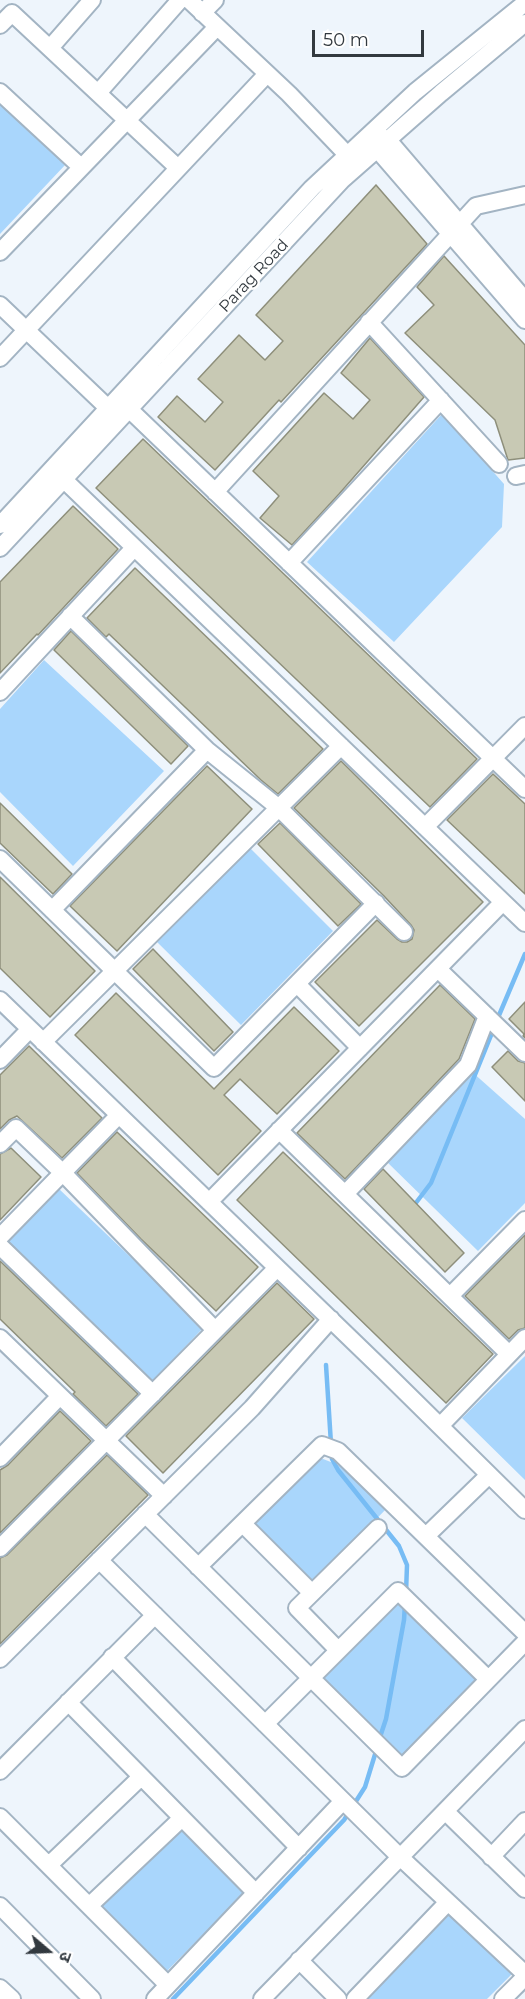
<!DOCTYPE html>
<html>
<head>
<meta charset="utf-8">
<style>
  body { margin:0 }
  #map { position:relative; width:525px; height:1999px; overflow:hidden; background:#eef5fc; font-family:Montserrat,"Noto Sans Devanagari",sans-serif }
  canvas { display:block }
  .north { position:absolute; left:18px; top:1921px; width:60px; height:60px; -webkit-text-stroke:4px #fff; paint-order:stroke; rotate:109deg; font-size:16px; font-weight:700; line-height:24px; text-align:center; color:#32393f }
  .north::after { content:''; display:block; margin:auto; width:21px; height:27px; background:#32393f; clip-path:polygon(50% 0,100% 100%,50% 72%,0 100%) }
  .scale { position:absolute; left:312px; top:30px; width:112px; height:27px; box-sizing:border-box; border:3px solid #32393f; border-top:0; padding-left:8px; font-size:18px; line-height:21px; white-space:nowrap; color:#32393f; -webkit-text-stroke:4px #fff; paint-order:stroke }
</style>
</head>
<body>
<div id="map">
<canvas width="525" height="1999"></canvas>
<div class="north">उ</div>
<div class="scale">50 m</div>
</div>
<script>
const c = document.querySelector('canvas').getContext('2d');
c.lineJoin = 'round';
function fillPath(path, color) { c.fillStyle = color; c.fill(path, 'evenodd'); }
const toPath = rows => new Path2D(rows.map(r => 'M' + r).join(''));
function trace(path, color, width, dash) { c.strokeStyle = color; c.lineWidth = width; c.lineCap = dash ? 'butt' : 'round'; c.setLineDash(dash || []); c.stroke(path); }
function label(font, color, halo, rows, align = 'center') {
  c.font = font + ' Montserrat,sans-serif'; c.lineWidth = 5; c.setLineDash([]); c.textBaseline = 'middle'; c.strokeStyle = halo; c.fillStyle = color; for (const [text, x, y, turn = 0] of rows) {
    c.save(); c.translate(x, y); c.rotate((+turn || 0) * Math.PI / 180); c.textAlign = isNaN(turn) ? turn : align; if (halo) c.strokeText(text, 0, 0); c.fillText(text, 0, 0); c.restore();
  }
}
fillPath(toPath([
  [0,101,66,164,0,234],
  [442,414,504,484,502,527,394,642,307,562],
  [44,660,164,771,73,866,0,792,0,709],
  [250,848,333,931,241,1025,157,942],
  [471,1071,525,1119,525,1203,478,1251,386,1161],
  [58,1188,204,1327,151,1383,5,1244],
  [525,1356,525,1480,462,1418],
  [318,1457,346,1468,387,1508,311,1587,250,1526],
  [397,1603,477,1678,403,1756,324,1678],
  [179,1827,245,1892,167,1971,101,1907],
  [449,1915,512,1974,487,1999,365,1999]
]), '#a9d6fc');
trace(toPath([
  [497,1020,525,954],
  [412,1208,431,1183,494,1028],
  [326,1365,331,1444],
  [332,1452,332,1459,338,1470,399,1546,407,1565,406,1593],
  [379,1740,386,1719,404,1620,405,1604],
  [173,1999,344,1820,365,1787,377,1748]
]), '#77bcf4', 4.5);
const building = toPath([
  [376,185,427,244,281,402,279,400,215,470,158,417,177,396,205,422,223,402,198,379,239,335,265,360,283,341,256,315,376,185],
  [444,256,525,345,525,458,508,460,495,420,405,333,434,305,417,287,444,256],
  [370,338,424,397,339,494,292,545,260,518,279,496,253,471,324,393,353,419,370,400,341,373,370,338],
  [143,439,477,759,430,807,96,488,143,439],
  [73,506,118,549,38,635,37,634,0,673,0,582,73,506],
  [135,568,323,749,278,794,261,780,109,634,106,637,87,618,135,568],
  [71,631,188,746,171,764,54,650,71,631],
  [341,761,483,902,359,1026,315,982,377,920,397,939,402,942,407,942,412,939,414,930,411,925,384,896,294,808,341,761],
  [207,766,252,809,117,951,70,906,207,766],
  [493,774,525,804,525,894,447,820,493,774],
  [0,803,72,874,53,894,0,843,0,803],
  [280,823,361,904,338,926,258,844,280,823],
  [0,877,95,971,50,1017,0,968,0,877],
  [153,949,233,1032,214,1051,133,969,153,949],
  [440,985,475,1019,459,1059,345,1179,297,1133,440,985],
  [116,993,214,1089,294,1007,339,1051,277,1114,240,1079,224,1095,261,1131,218,1175,75,1035,116,993],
  [525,1002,525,1038,523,1036,524,1034,509,1019,525,1002],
  [29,1046,102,1118,62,1158,17,1116,9,1120,0,1129,0,1075,29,1046],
  [508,1051,518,1061,525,1063,525,1101,492,1067,508,1051],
  [117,1132,258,1267,216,1311,141,1239,77,1173,117,1132],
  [11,1148,41,1177,0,1220,0,1154,11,1148],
  [283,1152,493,1354,446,1403,237,1200,283,1152],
  [383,1169,464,1253,445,1272,364,1189,383,1169],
  [525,1235,525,1328,518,1330,509,1339,465,1296,525,1235],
  [0,1261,138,1394,106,1426,73,1394,75,1392,0,1319,0,1261],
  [277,1283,314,1319,163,1473,126,1436,277,1283],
  [60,1411,91,1441,0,1533,0,1470,8,1465,60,1411],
  [107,1455,148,1495,0,1644,0,1558,7,1555,107,1455]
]);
fillPath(building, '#c8c9b4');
trace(building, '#8e8f7b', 1.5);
const minor = toPath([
  [189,0,289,94,355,163],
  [202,13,215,0],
  [0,25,12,13,178,168],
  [50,48,92,0],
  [0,92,81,167],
  [98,93,180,0],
  [378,135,388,140,525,300],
  [374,139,377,149,525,320],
  [0,252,217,27],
  [0,305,108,408],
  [369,322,499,464],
  [0,358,267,74],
  [130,410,525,789],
  [57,473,525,923],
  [516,476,525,474],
  [215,492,476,206,525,195],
  [0,525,312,188,415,92,525,3],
  [0,548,342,180,441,93,525,23],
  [289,563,441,400],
  [70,616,207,750,279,808,404,932],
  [0,692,134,548],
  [425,827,525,726],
  [0,859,214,1068,376,903],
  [52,910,207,750],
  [438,969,525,1053],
  [297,984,360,1048],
  [0,1000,383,1370,525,1510],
  [43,1042,341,746],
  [0,1060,30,1029],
  [279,1130,509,1354],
  [0,1144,16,1128,63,1173,215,1330],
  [345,1194,468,1065,487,1016],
  [209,1202,503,902],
  [0,1237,119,1115],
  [0,1246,153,1394],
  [450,1296,525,1220],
  [0,1338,164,1496],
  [440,1426,525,1338],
  [0,1458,60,1396],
  [145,1514,402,1768,525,1642],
  [243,1524,312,1593],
  [426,1536,489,1475],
  [0,1548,277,1268],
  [99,1560,400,1857,525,1974],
  [198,1567,322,1445,338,1451,525,1633],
  [338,1650,297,1608,378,1528],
  [112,1657,299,1848],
  [0,1659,252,1408,331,1319],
  [68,1702,256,1893],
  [265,1724,398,1591,488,1679],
  [0,1771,155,1615],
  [445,1811,525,1889],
  [0,1817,168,1985],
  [491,1857,525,1821],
  [49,1865,141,1777],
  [0,1906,92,1999],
  [89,1906,182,1818],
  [299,1960,338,1999],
  [0,1988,12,1999],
  [155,1999,343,1801],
  [262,1999,525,1729],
  [355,1999,448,1902],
  [503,1999,525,1977]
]);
trace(minor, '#a3b4c3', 20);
trace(minor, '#fff', 16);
label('16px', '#32393f', '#fff', [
  ["Parag Road",254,276,-47]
]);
</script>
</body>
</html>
